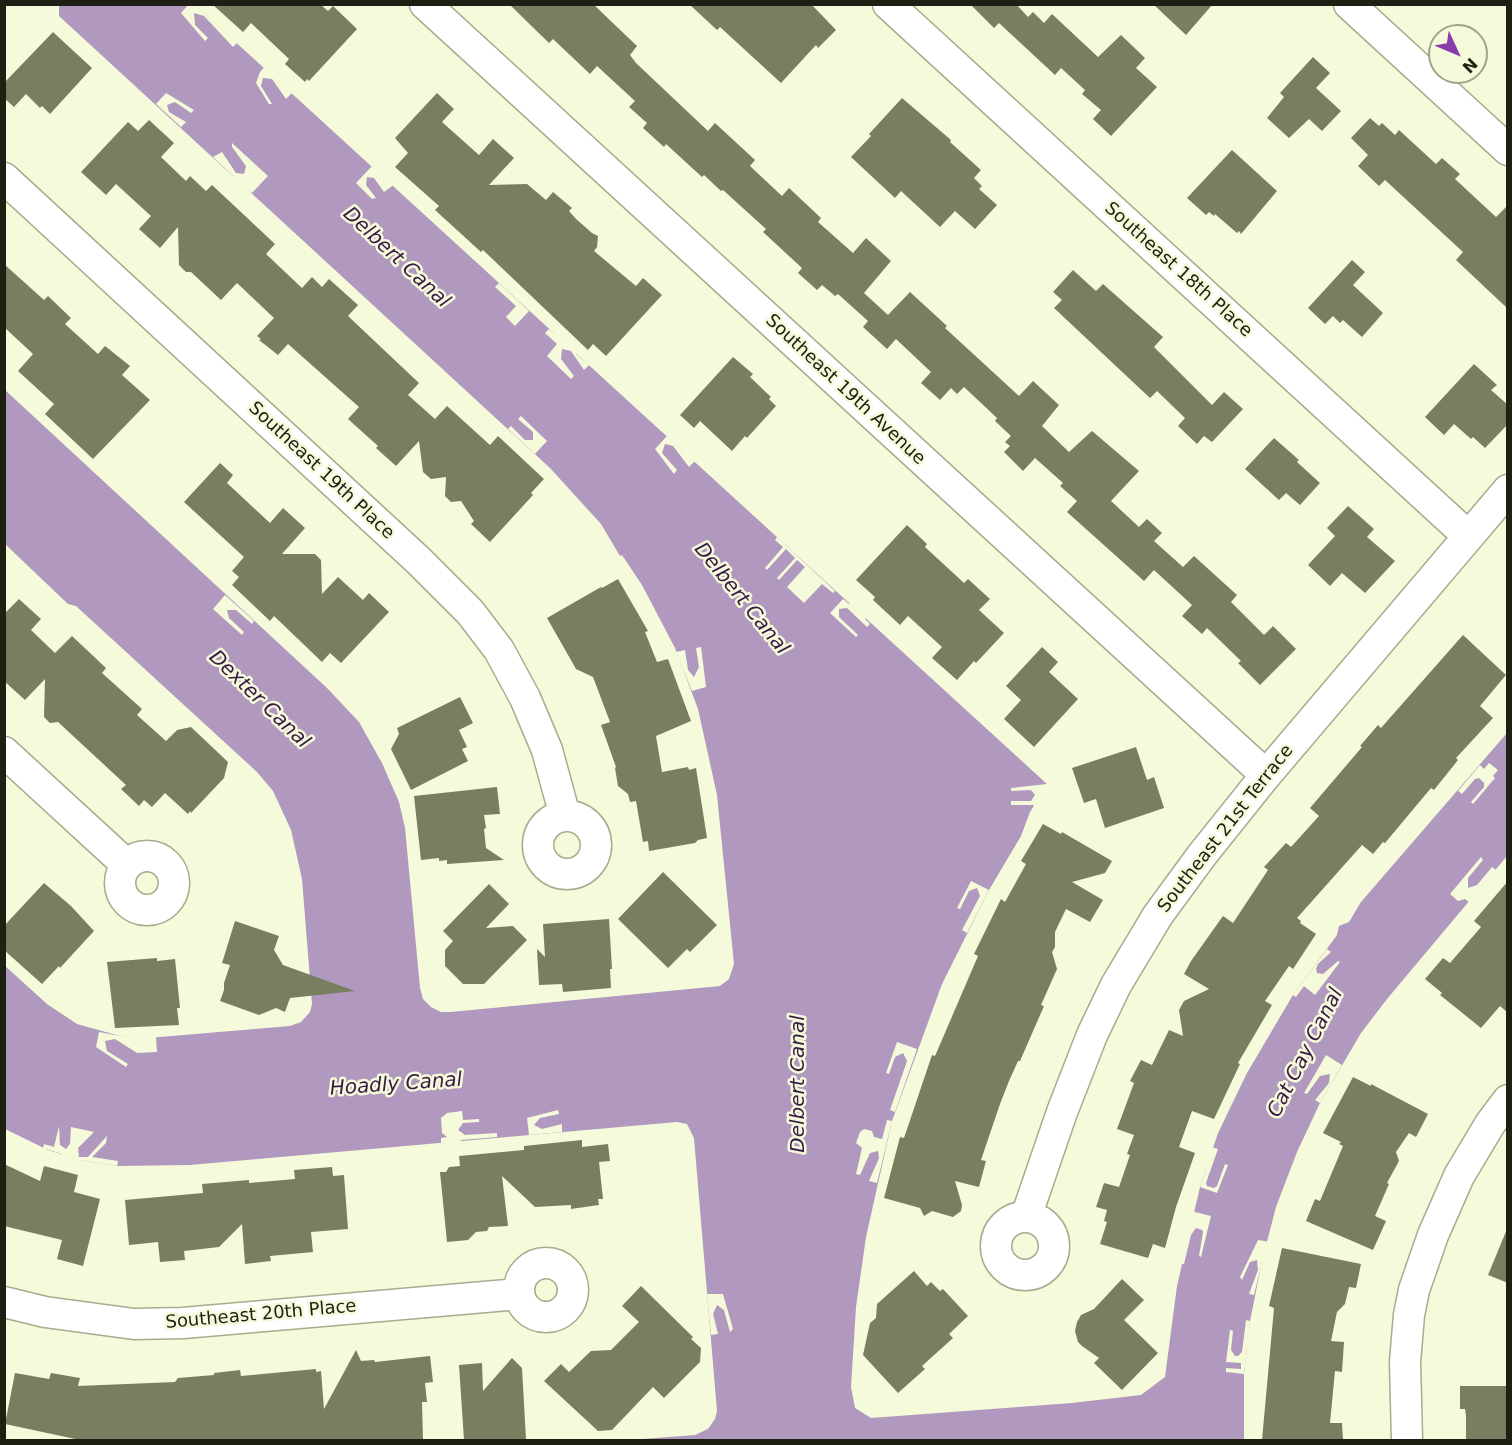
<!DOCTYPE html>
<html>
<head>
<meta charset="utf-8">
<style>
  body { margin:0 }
  #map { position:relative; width:1512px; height:1445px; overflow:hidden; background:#f5fada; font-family:"DejaVu Sans",sans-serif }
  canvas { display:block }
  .frame { position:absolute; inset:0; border:6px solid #1e2014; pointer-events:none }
  .north { position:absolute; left:1428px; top:24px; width:60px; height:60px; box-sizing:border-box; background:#f5fada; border:2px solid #9fa38b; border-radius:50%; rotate:134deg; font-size:16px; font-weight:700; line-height:24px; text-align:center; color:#1e2014 }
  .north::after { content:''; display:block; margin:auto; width:21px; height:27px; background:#8a3cad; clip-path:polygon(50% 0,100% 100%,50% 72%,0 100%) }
</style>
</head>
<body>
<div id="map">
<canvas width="1512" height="1445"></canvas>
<div class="frame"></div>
<div class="north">N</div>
</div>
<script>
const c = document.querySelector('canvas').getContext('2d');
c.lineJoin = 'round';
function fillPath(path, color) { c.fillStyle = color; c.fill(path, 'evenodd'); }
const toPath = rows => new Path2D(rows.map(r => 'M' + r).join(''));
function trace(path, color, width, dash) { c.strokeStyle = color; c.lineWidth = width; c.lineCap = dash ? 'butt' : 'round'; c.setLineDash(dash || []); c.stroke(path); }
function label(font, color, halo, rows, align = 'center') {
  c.font = font + ' "DejaVu Sans",sans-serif'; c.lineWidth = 5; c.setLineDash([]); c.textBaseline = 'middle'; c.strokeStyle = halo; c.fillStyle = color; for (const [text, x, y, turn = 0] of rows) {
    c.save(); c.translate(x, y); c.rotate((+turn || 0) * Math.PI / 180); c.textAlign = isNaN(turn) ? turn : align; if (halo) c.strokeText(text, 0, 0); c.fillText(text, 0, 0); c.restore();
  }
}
fillPath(toPath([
  [59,5,195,5,1047,784,1030,812,1021,836,989,890,942,984,892,1121,866,1237,856,1307,851,1387,855,1408,871,1418,1072,1403,1141,1395,1165,1377,1177,1286,1200,1187,1218,1133,1247,1073,1293,995,1337,935,1339,926,1349,922,1361,902,1507,733,1507,856,1387,999,1361,1033,1320,1103,1297,1152,1276,1207,1262,1261,1250,1321,1244,1374,1244,1440,629,1440,695,1435,708,1429,715,1419,717,1411,694,1138,687,1124,677,1122,190,1165,117,1166,80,1160,48,1150,5,1129,4,965,47,1004,77,1024,120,1036,148,1038,290,1026,301,1022,310,1012,312,1004,302,879,291,830,273,791,257,772,76,606,68,604,5,544,5,390,327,688,359,722,382,763,399,802,405,828,420,988,423,999,431,1007,441,1012,451,1012,720,986,729,979,734,964,717,795,698,709,675,648,642,585,622,555,620,556,601,524,550,468,59,16]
]), '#b098be');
fillPath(toPath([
  [188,5,195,5,237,43,233,47,204,16,194,13,195,25,208,38,205,41,181,13],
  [266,65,278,75,276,78,292,93,286,99,272,79,263,78,261,86,272,104,269,104,256,83,260,72],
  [166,93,194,110,191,113,175,102,167,105,169,112,186,122,181,127,156,104],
  [232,143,268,176,252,193,248,190,246,192,232,179,233,176,213,157,222,152,236,173,244,174,246,166,232,147],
  [372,166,379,173,381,171,395,184,384,192,374,178,367,177,366,185,376,198,372,199,356,183],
  [499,283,529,311,515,326,506,317,516,306,495,287],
  [549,329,561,339,563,337,578,351,576,354,589,365,584,370,571,351,562,349,561,359,574,376,571,379,547,356,557,344,545,333],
  [521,416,547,441,535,454,508,429,511,426,525,440,533,440,533,432,518,419],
  [667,436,683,451,686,449,697,459,689,467,673,446,665,444,662,453,677,470,674,474,655,449],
  [777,537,835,591,833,593,822,584,804,603,787,587,805,567,797,560,779,580,777,578,795,558,786,549,767,570,765,568,783,547,775,540],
  [225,595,254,621,252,624,236,610,227,610,229,618,244,632,242,635,213,609],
  [843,599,849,604,851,602,867,617,865,619,870,624,867,627,847,608,839,609,839,617,858,635,856,637,830,613],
  [701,647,706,687,692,691,676,652,685,650,688,670,694,677,699,667,696,648],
  [1489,763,1498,770,1493,776,1495,778,1473,804,1471,802,1484,787,1484,783,1479,778,1475,779,1462,794,1458,791,1480,765,1484,769],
  [1047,784,1046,791,1038,805,1011,805,1011,801,1031,801,1035,795,1031,790,1011,791,1011,788],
  [1481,857,1483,860,1468,878,1468,888,1477,885,1492,867,1496,870,1481,887,1483,889,1471,904,1465,899,1458,901,1450,894],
  [971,881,989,890,967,933,962,930,980,896,977,888,969,891,960,909,957,908],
  [1327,949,1331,952,1318,964,1316,969,1317,973,1323,974,1338,961,1340,962,1315,995,1304,986,1296,997,1293,995],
  [99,1032,120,1036,156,1037,157,1052,137,1053,115,1039,105,1041,107,1051,128,1064,126,1067,96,1047],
  [897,1042,917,1049,895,1112,890,1110,907,1061,903,1053,895,1057,889,1074,886,1073],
  [1326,1055,1342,1065,1320,1103,1315,1100,1329,1083,1330,1074,1320,1076,1307,1094,1304,1093],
  [558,1110,559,1114,540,1118,534,1125,542,1129,562,1124,562,1132,529,1135,527,1118],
  [462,1111,463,1120,479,1119,479,1122,463,1123,458,1130,465,1135,497,1133,497,1137,461,1140,461,1143,441,1145,441,1138,447,1137,442,1133,441,1118,447,1113],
  [887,1120,892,1121,877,1183,869,1181,879,1158,878,1151,870,1153,860,1175,856,1174,862,1148,856,1143,860,1132,864,1129,872,1131,874,1137,882,1139],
  [59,1126,60,1145,66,1149,70,1144,71,1127,94,1132,78,1148,79,1157,88,1157,107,1136,106,1143,92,1157,118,1161,117,1166,80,1160,79,1163,61,1157,62,1154,43,1148,44,1144,54,1147],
  [1211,1147,1218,1149,1206,1183,1207,1186,1214,1188,1217,1186,1225,1164,1228,1165,1217,1193,1200,1187,1207,1166,1204,1165],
  [1191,1211,1211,1216,1201,1257,1199,1256,1203,1232,1202,1230,1196,1228,1191,1235,1184,1264,1179,1263],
  [1258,1240,1270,1242,1265,1262,1262,1262,1254,1295,1249,1294,1258,1270,1257,1260,1250,1262,1242,1280,1240,1277],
  [707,1294,723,1294,733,1329,730,1332,724,1310,717,1305,713,1314,718,1334,711,1335],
  [1246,1320,1250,1321,1249,1332,1252,1332,1250,1348,1247,1348,1244,1374,1226,1372,1226,1368,1241,1369,1241,1363,1226,1362,1230,1330,1233,1331,1231,1350,1235,1356,1238,1356,1242,1352]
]), '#f5fada');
fillPath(toPath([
  [212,4,320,4,328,11,333,6,357,29,309,81,307,79,305,82,285,64,289,59,251,23,243,32],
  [509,4,593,4,637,46,630,55,636,63,708,131,715,123,755,160,750,166,782,196,789,188,821,218,818,222,853,253,866,238,891,261,864,293,888,315,910,292,947,326,945,328,1019,396,1033,381,1059,405,1042,426,1069,452,1092,431,1139,471,1111,501,1139,527,1147,519,1162,533,1154,541,1183,567,1194,556,1237,595,1231,602,1264,635,1273,626,1296,649,1260,685,1238,663,1241,661,1207,628,1202,634,1182,616,1192,605,1154,570,1144,581,1067,512,1077,501,1060,486,1063,483,1035,458,1023,471,1004,452,1010,446,1005,442,1011,436,995,421,997,418,964,387,957,394,951,388,940,400,921,383,931,372,896,339,887,349,863,327,868,321,838,294,835,296,822,285,817,290,798,273,802,268,763,232,766,229,723,190,721,191,704,175,702,177,666,144,664,147,643,128,647,123,629,107,635,101,597,66,590,74,553,39,549,43],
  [689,4,811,4,836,30,818,48,816,45,781,83,720,27,717,30],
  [970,4,1016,4,1028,17,1033,12,1044,23,1052,14,1098,57,1121,35,1145,58,1136,68,1157,87,1111,136,1093,119,1101,110,1082,94,1085,90,1061,68,1055,75,999,23,994,28],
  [1153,4,1213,4,1186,35],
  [53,32,92,68,50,114,42,106,40,108,26,94,14,107,4,98,4,83],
  [1313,57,1330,73,1316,88,1341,111,1322,131,1309,119,1289,138,1267,118,1284,97,1280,93],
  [437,93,454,109,442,122,479,155,493,139,514,158,489,185,527,184,546,200,553,192,572,208,569,211,576,219,592,233,598,236,597,247,594,251,636,286,643,278,662,295,606,356,593,344,588,350,483,250,481,252,435,210,439,206,395,167,408,153,395,138],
  [902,98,951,140,950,142,981,170,974,178,982,186,979,189,997,205,975,229,955,211,940,227,901,191,895,198,851,157,871,136,869,134],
  [1370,118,1379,126,1382,123,1395,135,1399,130,1436,164,1442,158,1460,174,1455,179,1496,217,1508,205,1508,309,1456,260,1463,252,1385,180,1379,186,1358,166,1368,155,1351,138],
  [149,120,174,143,161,157,186,181,190,176,206,191,212,185,242,213,275,244,266,254,302,288,312,277,322,287,329,279,358,305,348,316,419,383,408,395,435,419,447,406,490,445,498,436,544,479,531,493,533,495,490,542,471,524,474,521,461,501,451,502,445,496,446,477,431,479,423,472,419,441,396,466,376,448,378,446,348,419,359,407,288,344,278,355,259,340,261,339,257,336,274,318,237,283,221,300,191,272,186,272,179,265,178,227,160,248,139,229,151,216,116,184,106,195,81,172,128,122,138,131],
  [1232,150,1277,191,1241,234,1239,231,1237,233,1215,214,1214,216,1209,212,1206,215,1187,198],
  [1352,260,1365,272,1353,285,1383,313,1362,337,1343,320,1340,323,1333,316,1325,324,1308,308],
  [4,264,44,300,48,296,71,318,65,324,98,354,105,346,130,366,122,375,150,400,93,459,45,414,54,404,18,371,33,354,4,327],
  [1073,270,1096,291,1103,284,1163,337,1154,347,1212,405,1224,392,1243,409,1212,442,1204,436,1197,444,1178,426,1185,418,1157,391,1150,398,1054,308,1062,300,1053,292],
  [733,357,753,374,750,377,771,397,769,399,776,406,747,438,745,436,732,451,700,421,694,428,680,415],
  [1474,364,1497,385,1491,390,1508,405,1508,424,1485,448,1473,437,1471,439,1454,424,1444,435,1425,417],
  [1274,438,1299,460,1297,462,1320,483,1300,505,1286,493,1279,500,1245,469],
  [220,463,233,475,227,483,270,523,283,508,305,528,282,554,315,554,321,560,322,594,338,577,363,600,369,593,389,612,341,663,330,653,322,662,274,616,270,621,232,585,239,577,232,571,244,557,184,502],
  [1348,506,1374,529,1367,537,1395,561,1365,593,1342,573,1330,586,1308,565,1335,536,1327,528],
  [907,525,927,544,925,547,964,583,968,579,990,599,979,610,1004,633,976,663,974,661,957,680,932,658,942,647,908,616,900,625,873,600,875,597,856,580],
  [618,579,648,631,645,632,657,662,668,659,691,721,656,736,662,772,688,767,689,770,696,768,707,838,698,840,695,843,649,851,648,841,643,842,636,801,630,802,628,794,618,786,615,768,616,767,601,725,610,722,593,677,576,669,547,618,601,587,602,588],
  [19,599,41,619,31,630,55,653,72,636,106,668,102,673,142,709,137,715,166,741,177,730,191,727,228,762,224,778,191,813,190,811,188,814,165,793,152,807,144,800,139,806,121,789,126,785,58,722,50,723,44,717,45,679,25,700,4,681,4,614],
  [1463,635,1506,675,1480,706,1493,718,1456,758,1458,760,1434,790,1431,788,1385,843,1383,842,1373,854,1362,845,1297,918,1301,921,1300,923,1316,934,1293,969,1289,966,1265,1001,1272,1005,1238,1063,1240,1064,1214,1119,1192,1111,1179,1147,1195,1153,1176,1207,1165,1248,1153,1244,1148,1258,1100,1244,1107,1222,1104,1221,1107,1210,1096,1207,1104,1183,1119,1187,1130,1155,1127,1154,1134,1135,1117,1129,1134,1083,1130,1081,1141,1060,1152,1065,1169,1030,1183,1036,1179,1010,1184,1001,1209,989,1184,974,1191,961,1223,916,1233,923,1268,870,1264,867,1286,843,1291,847,1319,816,1310,808,1362,747,1360,746,1378,725,1381,728],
  [1042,647,1058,662,1049,672,1078,699,1034,747,1004,719,1021,700,1006,686],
  [460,697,473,723,459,730,467,747,462,749,468,761,411,790,391,749,399,734,397,728],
  [1136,747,1147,780,1154,777,1164,808,1105,828,1096,799,1084,803,1072,768],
  [497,787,500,814,484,815,486,828,484,829,486,848,504,860,447,864,447,860,439,861,439,858,421,860,414,796],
  [1043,824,1061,834,1062,832,1112,861,1105,873,1072,882,1103,900,1090,922,1066,909,1055,932,1055,947,1052,952,1057,969,1041,1005,1044,1006,1020,1061,1018,1061,1009,1081,1000,1104,981,1160,986,1161,979,1187,955,1181,962,1205,961,1211,953,1217,932,1211,924,1216,920,1208,884,1198,900,1137,904,1138,932,1055,935,1056,978,956,974,954,1001,899,1005,902,1026,864,1021,861],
  [663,872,717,925,690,952,687,949,668,968,618,919],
  [1508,881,1508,1013,1500,1006,1481,1028,1440,995,1442,993,1425,979,1443,958,1450,963,1481,927,1474,921],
  [44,883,71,906,94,931,60,968,59,966,42,984,4,950,4,926],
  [489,884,509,904,486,928,513,926,527,940,484,984,463,984,445,966,445,950,453,941,443,931],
  [609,919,612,969,610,969,611,988,563,992,562,984,539,985,537,949,545,957,543,924],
  [235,921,279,936,274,950,283,965,355,991,290,998,285,1012,276,1008,259,1015,220,1001,224,990,224,983,230,965,222,963],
  [157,958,157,961,175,959,180,1008,177,1008,179,1025,115,1028,107,962],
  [1353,1077,1371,1086,1371,1084,1428,1114,1416,1137,1409,1133,1396,1152,1399,1161,1387,1183,1389,1184,1375,1216,1386,1221,1373,1250,1306,1221,1315,1199,1320,1201,1343,1146,1339,1144,1341,1142,1323,1133],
  [582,1140,582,1147,608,1144,610,1161,599,1162,603,1199,598,1199,599,1205,571,1209,571,1205,535,1207,502,1176,508,1226,489,1227,487,1231,476,1232,468,1240,447,1242,440,1172,446,1172,449,1167,460,1166,459,1156,524,1150,524,1146],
  [4,1164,40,1181,44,1166,78,1175,74,1192,100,1199,83,1266,57,1259,62,1240,4,1226],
  [332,1167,333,1176,344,1175,348,1229,311,1232,313,1252,270,1256,271,1261,245,1264,242,1224,219,1247,184,1251,185,1260,160,1262,158,1242,129,1245,125,1200,203,1193,202,1184,249,1180,249,1183,295,1179,294,1170],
  [1507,1229,1508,1229,1508,1283,1488,1275],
  [1282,1248,1361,1264,1356,1288,1349,1287,1345,1304,1337,1312,1331,1341,1344,1342,1342,1372,1335,1371,1330,1423,1342,1423,1343,1440,1262,1440,1274,1308,1269,1306],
  [914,1271,927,1286,931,1282,940,1291,943,1289,968,1316,949,1334,953,1338,922,1366,925,1369,898,1393,863,1355,870,1323,876,1318,877,1304],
  [1122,1279,1144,1300,1124,1320,1158,1353,1122,1390,1094,1363,1099,1358,1082,1346,1078,1342,1075,1331,1077,1322,1081,1315,1094,1309],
  [641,1286,693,1337,691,1339,701,1348,700,1362,664,1398,653,1387,612,1430,598,1431,544,1381,561,1364,569,1372,591,1351,611,1350,639,1322,622,1306],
  [356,1350,361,1361,374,1360,375,1362,430,1356,433,1382,425,1383,427,1402,422,1402,423,1440,80,1440,5,1424,15,1373,49,1379,51,1373,80,1378,78,1386,175,1382,178,1378,214,1375,214,1373,240,1370,241,1376,316,1369,316,1372,321,1371,324,1409],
  [512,1358,522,1368,526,1439,464,1440,459,1365,482,1363,483,1391],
  [1460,1386,1508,1386,1508,1440,1466,1440,1466,1416,1465,1409,1460,1409]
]), '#797e61');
const minor = toPath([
  [425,4,1266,775],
  [888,4,1468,536],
  [1349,4,1508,150],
  [4,178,419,561,470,612,499,650,525,698,547,750,565,816],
  [4,752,127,865],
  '538 845a29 29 0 1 1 58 0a29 29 0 1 1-58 0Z',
  '120 883a27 27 0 1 1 54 0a27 27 0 1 1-54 0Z',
  [1026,1217,1062,1112,1092,1035,1116,985,1158,915,1202,855,1266,775,1508,490],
  '996 1246a29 29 0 1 1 58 0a29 29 0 1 1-58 0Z',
  '519 1290a27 27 0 1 1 54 0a27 27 0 1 1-54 0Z',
  [4,1302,45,1312,134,1324,183,1323,519,1294],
  [1407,1440,1405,1362,1409,1315,1414,1290,1433,1235,1459,1176,1490,1124,1508,1100]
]);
trace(minor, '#a7ac8e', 33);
trace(minor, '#fff', 30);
label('18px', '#1e2014', '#f5fada', [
  ["Southeast 18th Place",1178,270,42],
  ["Southeast 19th Avenue",845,390,43],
  ["Southeast 19th Place",321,471,43],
  ["Southeast 21st Terrace",1226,829,-52],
  ["Southeast 20th Place",261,1315,-5]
]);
label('italic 20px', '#391948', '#f5fada', [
  ["Delbert Canal",396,258,43],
  ["Delbert Canal",741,599,51],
  ["Dexter Canal",259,700,44],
  ["Cat Cay Canal",1306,1053,-63],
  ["Delbert Canal",799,1084,-90],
  ["Hoadly Canal",396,1085,-4]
]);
</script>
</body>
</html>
